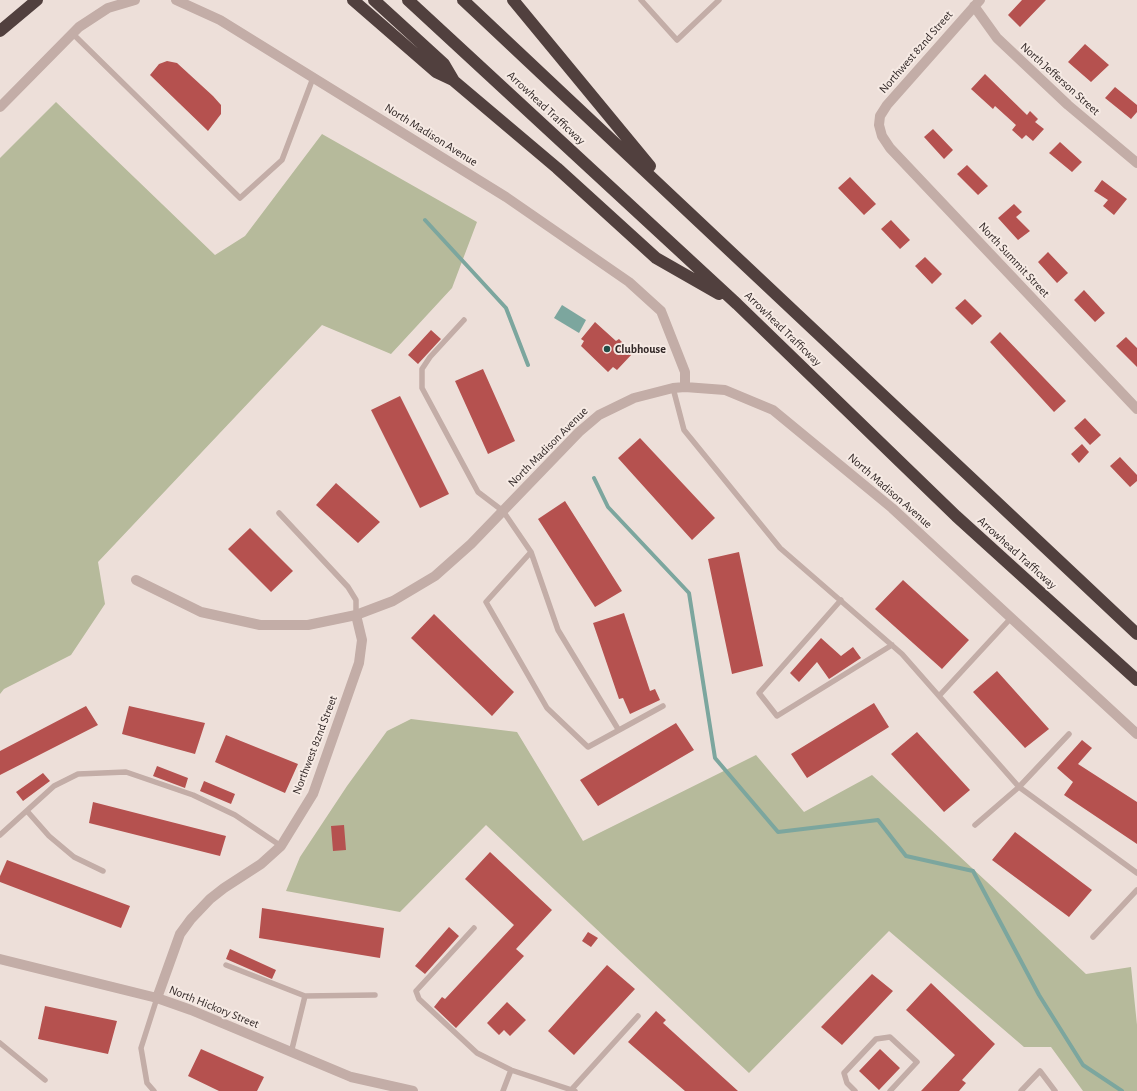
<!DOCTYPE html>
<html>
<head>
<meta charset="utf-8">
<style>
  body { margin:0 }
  canvas { display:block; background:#eddfd9 }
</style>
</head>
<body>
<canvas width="1137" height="1091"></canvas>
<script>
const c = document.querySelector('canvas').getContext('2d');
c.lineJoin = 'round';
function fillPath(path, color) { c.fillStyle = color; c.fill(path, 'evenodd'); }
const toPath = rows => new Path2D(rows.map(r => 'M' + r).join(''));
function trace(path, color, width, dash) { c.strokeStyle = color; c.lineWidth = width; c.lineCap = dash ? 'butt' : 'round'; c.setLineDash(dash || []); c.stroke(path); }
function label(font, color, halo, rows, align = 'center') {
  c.font = font + ' "Alegreya Sans",sans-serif'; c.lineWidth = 4; c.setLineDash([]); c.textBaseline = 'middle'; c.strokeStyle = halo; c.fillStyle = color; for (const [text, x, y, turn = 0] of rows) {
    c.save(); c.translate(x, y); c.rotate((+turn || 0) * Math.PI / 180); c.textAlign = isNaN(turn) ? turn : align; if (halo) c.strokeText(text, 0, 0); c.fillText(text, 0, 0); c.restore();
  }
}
fillPath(toPath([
  [56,102,215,255,245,236,322,134,477,222,452,288,391,354,322,325,98,562,105,604,71,655,4,689,0,694,0,158],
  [411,719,517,732,583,841,756,755,804,812,872,775,1086,974,1131,967,1137,1025,1137,1091,1083,1091,1051,1047,1024,1047,889,931,749,1073,486,825,400,912,286,891,300,857,347,786,387,731]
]), '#b6ba9b');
fillPath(toPath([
  [562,305,586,320,579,333,554,318]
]), '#7ca69e');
trace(toPath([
  [425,220,506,308,528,365],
  [594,478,608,507,689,593,715,758,778,832,878,820,906,856,973,871,1039,995,1083,1065,1122,1091]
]), '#7ca69e', 4);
fillPath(toPath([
  [1022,0,1046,0,1020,27,1008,15],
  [1085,44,1109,65,1091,82,1068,62],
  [167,61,177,63,213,96,221,105,221,114,208,131,150,75,159,64],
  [985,74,1027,115,1030,111,1038,119,1035,122,1044,129,1033,141,1026,135,1022,139,1012,130,1016,125,995,106,993,109,971,89],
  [1115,87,1137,105,1137,112,1131,119,1105,98],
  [933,129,953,150,944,159,924,137],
  [1060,142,1082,162,1072,172,1049,153],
  [967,165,988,186,978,195,957,174],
  [850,177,876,204,864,215,838,188],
  [1102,180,1127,199,1114,215,1103,206,1108,200,1094,191],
  [1014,204,1022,212,1016,217,1030,231,1018,240,998,218],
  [891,220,910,240,900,249,881,229],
  [1048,252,1068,273,1057,283,1038,262],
  [925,257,942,274,932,284,915,266],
  [1084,290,1105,313,1095,322,1074,300],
  [965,299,982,316,972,325,955,308],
  [595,322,616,341,619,339,633,353,617,370,613,367,608,372,581,346,584,341,581,339],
  [431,330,441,339,418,364,408,355],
  [1000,332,1066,401,1054,412,990,342],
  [1126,337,1137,348,1137,367,1116,346],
  [483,369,515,441,488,454,455,381],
  [400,396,449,494,420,508,371,410],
  [1085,418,1101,435,1090,445,1074,428],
  [640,438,715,518,692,540,618,458],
  [1082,444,1089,452,1079,463,1071,454],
  [1120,457,1137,475,1137,481,1130,487,1110,466],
  [336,483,380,522,358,543,316,505],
  [565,501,622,591,595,607,538,519],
  [250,528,293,571,271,592,228,549],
  [739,552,763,666,732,674,708,559],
  [903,580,969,640,942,669,875,609],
  [624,613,650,691,655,689,660,700,630,714,623,698,619,699,593,623],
  [434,614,514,692,492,716,411,638],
  [821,638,841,656,853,647,861,658,829,679,817,662,799,682,790,673],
  [997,671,1049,729,1025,748,973,692],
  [874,703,889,727,807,778,791,754],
  [86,706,98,725,0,775,0,751],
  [129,706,205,723,195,754,122,734],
  [676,723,694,750,598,806,580,780],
  [917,732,970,790,944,812,891,754],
  [226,735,298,764,285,793,215,762],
  [1082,740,1092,748,1078,764,1137,802,1137,844,1064,795,1073,782,1057,768],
  [157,766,188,778,185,788,153,776],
  [43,773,50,781,23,801,16,792],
  [204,781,235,794,231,804,200,791],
  [93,802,226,836,220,856,89,823],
  [344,825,346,850,333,851,331,826],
  [1015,832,1092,890,1069,917,992,860],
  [490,852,552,910,516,949,524,956,456,1028,434,1007,442,997,445,999,514,925,465,879],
  [7,860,130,906,121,928,0,882,0,876],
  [262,908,384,928,380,958,259,938],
  [449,927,459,936,425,974,415,966],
  [588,932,598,938,591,947,582,941],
  [230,949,276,970,272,979,226,959],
  [607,965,635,989,574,1055,548,1031],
  [872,974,893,991,842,1045,821,1027],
  [931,983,995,1044,962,1080,966,1083,959,1091,921,1091,955,1055,906,1010],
  [507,1002,526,1020,510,1036,504,1030,499,1035,487,1023],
  [45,1006,117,1021,108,1054,38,1039],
  [656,1011,666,1020,663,1023,738,1091,685,1091,628,1042],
  [201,1049,264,1077,257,1091,219,1091,188,1076],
  [880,1049,900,1068,879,1090,859,1071]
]), '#b5514f');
trace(toPath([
  [641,0,677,40,719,0],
  [72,33,240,198,282,160,313,78],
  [464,320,430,357,422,369,422,388,478,492,503,511,531,552,558,630,618,729],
  [673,388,684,430,780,548,902,654,1019,787,1137,873],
  [279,513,348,587,356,600,356,615],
  [531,552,486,602,547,708,588,747,663,706],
  [841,600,759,693,777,716,892,645],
  [939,696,1011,618],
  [27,811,49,836,74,857,103,871],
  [975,825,1019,787,1069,734],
  [0,835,54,786,78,774,126,772,193,795,235,815,281,846],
  [474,928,416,991,419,999,477,1053,511,1070,575,1091],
  [1093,937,1137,890],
  [226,965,305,996,375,995],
  [0,1043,45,1080],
  [291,1053,305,996],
  [571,1090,638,1016],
  [154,1091,147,1083,141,1048,157,998],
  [503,1091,511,1070],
  [855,1091,847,1083,844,1073,876,1039,890,1037,917,1062,890,1091],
  [1021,1091,1040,1071,1055,1091]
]), '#c3ada7', 5.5);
trace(toPath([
  [176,0,220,20,506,197,629,282,661,311,685,372,685,387],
  [980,0,887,105,880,116,879,125,882,136,890,148,1137,409],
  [974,6,997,38,1068,105,1137,163],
  [0,107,79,27,108,8,135,0],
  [136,580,201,612,260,625,308,625,356,615,393,601,435,576,471,544,579,432,599,415,634,398,673,388,685,387,725,390,773,410,892,508,1137,734],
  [0,959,157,998,191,1010,351,1077,413,1091],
  [157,998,180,934,191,919,210,899,224,888,261,864,281,846,313,794,359,663,362,640,356,615]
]), '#c3ada7', 10);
trace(toPath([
  [353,0,436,72,453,80],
  [374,0,444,64,454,81,557,168,656,258,719,294],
  [408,0,737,304,956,516,1137,680],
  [463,0,1137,634],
  [513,0,650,166],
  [0,31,37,0]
]), '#51403e', 12);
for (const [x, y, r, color] of [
  [607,349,4,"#224c46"]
]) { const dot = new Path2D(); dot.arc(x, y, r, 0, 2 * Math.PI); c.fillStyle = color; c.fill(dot); trace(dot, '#f6eae4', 1.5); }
label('12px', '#312726', '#f6eae4', [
  ["Northwest 82nd Street",916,52,-49],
  ["North Jefferson Street",1060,79,42],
  ["Arrowhead Trafficway",546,108,43],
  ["North Madison Avenue",431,135,32],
  ["North Summit Street",1014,260,47],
  ["Arrowhead Trafficway",783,329,44],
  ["North Madison Avenue",548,447,-45],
  ["North Madison Avenue",890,491,41],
  ["Arrowhead Trafficway",1017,553,42],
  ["Northwest 82nd Street",315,745,-69],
  ["North Hickory Street",214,1007,22]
]);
label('bold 12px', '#312726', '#f6eae4', [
  ["Clubhouse",615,349]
], 'left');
</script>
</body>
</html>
